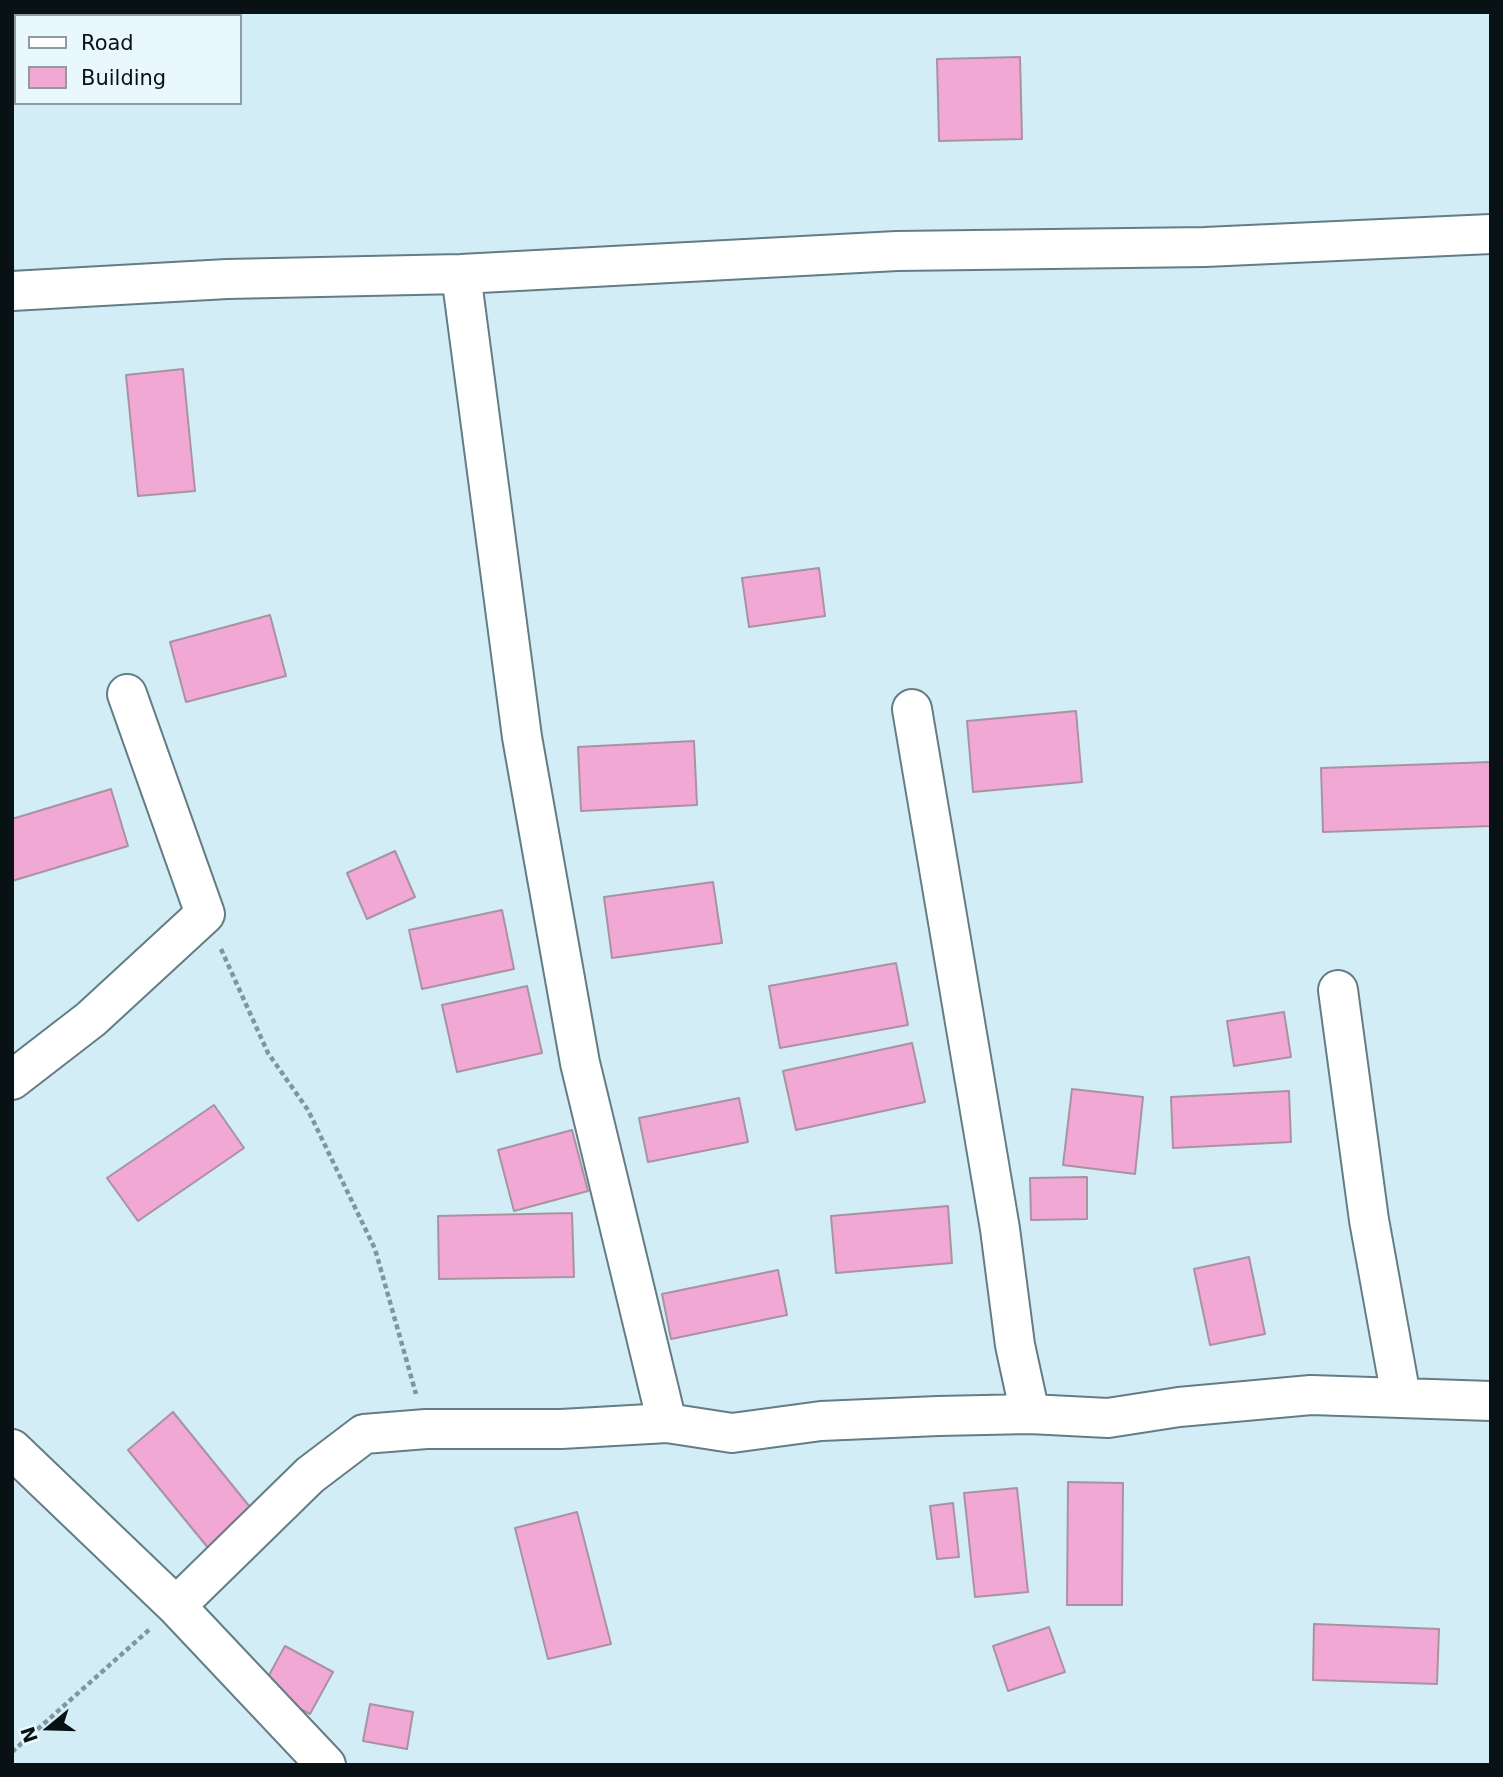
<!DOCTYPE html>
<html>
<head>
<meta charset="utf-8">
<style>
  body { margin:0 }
  #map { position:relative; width:1503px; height:1777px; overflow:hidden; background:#d2edf6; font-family:"DejaVu Sans",sans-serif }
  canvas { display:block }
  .frame { position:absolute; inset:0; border:14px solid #081214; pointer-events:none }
  .legend { position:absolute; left:14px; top:14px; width:228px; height:91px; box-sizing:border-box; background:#e8f8fd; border:2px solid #8e9ca0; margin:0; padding:9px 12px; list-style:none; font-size:21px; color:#081214 }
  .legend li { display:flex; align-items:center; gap:14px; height:35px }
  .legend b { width:35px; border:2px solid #8e9ca0 }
  .north { position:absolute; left:14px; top:1693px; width:70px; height:70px; -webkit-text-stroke:5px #e8f8fd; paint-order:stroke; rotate:251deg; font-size:19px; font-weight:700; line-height:28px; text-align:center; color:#081214 }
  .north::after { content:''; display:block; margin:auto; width:24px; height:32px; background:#081214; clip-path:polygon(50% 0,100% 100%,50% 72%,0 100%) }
</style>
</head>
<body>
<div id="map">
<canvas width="1503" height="1777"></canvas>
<div class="frame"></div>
<ul class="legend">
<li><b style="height:9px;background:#fff"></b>Road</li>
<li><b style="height:19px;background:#f2a8d4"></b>Building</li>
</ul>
<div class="north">N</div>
</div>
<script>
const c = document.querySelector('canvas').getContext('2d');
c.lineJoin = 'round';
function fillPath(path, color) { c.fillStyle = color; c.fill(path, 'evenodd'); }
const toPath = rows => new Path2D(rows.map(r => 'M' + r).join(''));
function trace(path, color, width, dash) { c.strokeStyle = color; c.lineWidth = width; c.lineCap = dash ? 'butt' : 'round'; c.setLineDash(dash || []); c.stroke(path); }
const building = toPath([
  [1020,57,1022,139,939,141,937,59,1020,57],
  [183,369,195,491,138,496,126,375,183,369],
  [819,568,825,616,749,627,742,578,819,568],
  [270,615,286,676,186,702,170,642,270,615],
  [1076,711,1082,782,973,792,967,721,1076,711],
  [694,741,697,805,581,811,578,747,694,741],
  [1491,762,1491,826,1323,832,1321,768,1491,762],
  [111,789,128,846,12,881,12,819,111,789],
  [395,851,415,897,367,919,347,873,395,851],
  [713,882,722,943,612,958,604,897,713,882],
  [502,910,514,969,422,989,409,930,502,910],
  [896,963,908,1025,780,1048,769,986,896,963],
  [527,986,542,1053,457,1072,442,1005,527,986],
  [1284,1012,1291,1057,1234,1066,1227,1021,1284,1012],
  [912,1043,925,1102,796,1130,783,1071,912,1043],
  [1072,1089,1143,1097,1135,1174,1063,1165,1072,1089],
  [1289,1091,1291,1142,1173,1148,1171,1097,1289,1091],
  [739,1098,748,1142,648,1162,639,1118,739,1098],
  [214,1105,244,1148,138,1221,107,1178,214,1105],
  [572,1130,588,1191,514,1211,498,1150,572,1130],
  [1087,1177,1087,1219,1031,1220,1030,1178,1087,1177],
  [948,1206,952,1263,836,1273,831,1216,948,1206],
  [572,1213,574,1277,439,1279,438,1216,572,1213],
  [1249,1257,1265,1334,1210,1345,1194,1269,1249,1257],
  [778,1270,787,1315,671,1339,662,1294,778,1270],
  [173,1412,254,1512,209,1549,128,1450,173,1412],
  [1068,1482,1123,1483,1122,1605,1067,1605,1068,1482],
  [1017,1488,1028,1592,975,1597,964,1493,1017,1488],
  [953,1503,959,1557,937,1559,930,1506,953,1503],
  [577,1512,611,1644,548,1659,515,1528,577,1512],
  [1314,1624,1439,1629,1437,1684,1313,1680,1314,1624],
  [1049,1627,1065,1672,1008,1691,993,1646,1049,1627],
  [285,1646,333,1672,310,1714,262,1688,285,1646],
  [370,1704,413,1712,407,1749,363,1741,370,1704]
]);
fillPath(building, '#f2a8d4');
trace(building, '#a9939f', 2);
const minor = toPath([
  [12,291,227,279,461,274,897,251,1205,247,1491,234],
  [912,709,1000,1229,1015,1345,1030,1414],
  [1338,990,1369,1220,1401,1397],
  [12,1080,91,1019,205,914,127,694],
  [667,1423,732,1433,821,1421,938,1416,1030,1414,1108,1418,1179,1407,1311,1395,1491,1401],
  [12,1449,176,1606,326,1765],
  [176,1606,310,1475,364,1434,426,1429,561,1429,667,1423,580,1063,522,737,461,274]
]);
trace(minor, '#647d84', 42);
trace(toPath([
  [221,949,268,1053,308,1110,375,1249,416,1394],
  [12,1752,150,1629]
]), '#81959c', 4.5, [5, 3.5]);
trace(minor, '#fff', 38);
</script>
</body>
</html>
